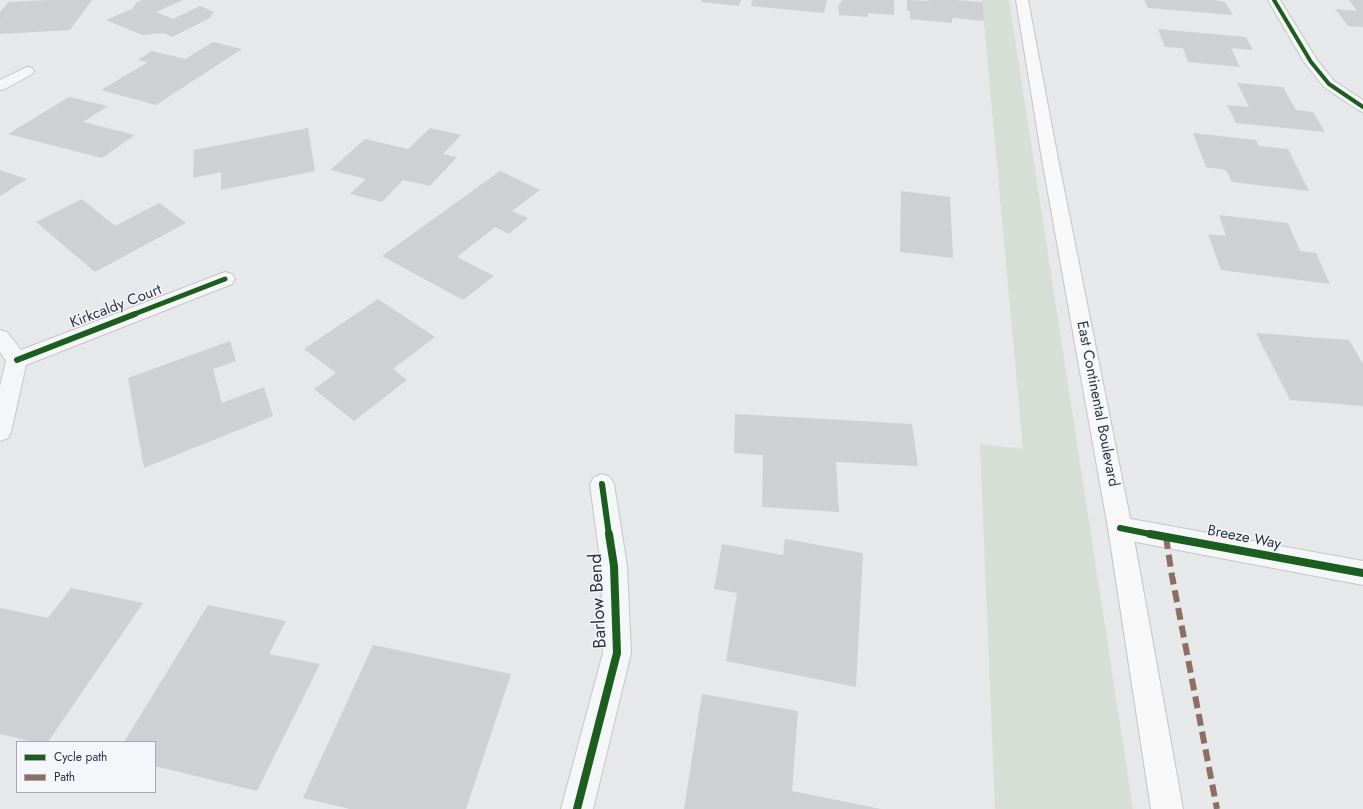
<!DOCTYPE html>
<html>
<head>
<meta charset="utf-8">
<style>
  body { margin:0 }
  #map { position:relative; width:1363px; height:809px; overflow:hidden; background:#e6e8ea; font-family:Jost,sans-serif }
  canvas { display:block }
  .legend { position:absolute; left:16px; top:741px; width:140px; height:52px; box-sizing:border-box; background:#f4f6f9; border:1px solid #a4a8b1; margin:0; padding:5px 7px; list-style:none; font-size:12px; color:#2b3445 }
  .legend li { display:flex; align-items:center; gap:8px; height:20px }
  .legend b { width:20px; border:1px solid #a4a8b1 }
</style>
</head>
<body>
<div id="map">
<canvas width="1363" height="809"></canvas>
<ul class="legend">
<li><b style="height:5px;background:#1b5e20"></b>Cycle path</li>
<li><b style="height:5px;background:#8d6e63"></b>Path</li>
</ul>
</div>
<script>
const c = document.querySelector('canvas').getContext('2d');
c.lineJoin = 'round';
function fillPath(path, color) { c.fillStyle = color; c.fill(path, 'evenodd'); }
const toPath = rows => new Path2D(rows.map(r => 'M' + r).join(''));
function trace(path, color, width, dash) { c.strokeStyle = color; c.lineWidth = width; c.lineCap = dash ? 'butt' : 'round'; c.setLineDash(dash || []); c.stroke(path); }
function label(font, color, halo, rows, align = 'center') {
  c.font = font + ' Jost,sans-serif'; c.lineWidth = 3; c.setLineDash([]); c.textBaseline = 'middle'; c.strokeStyle = halo; c.fillStyle = color; for (const [text, x, y, turn = 0] of rows) {
    c.save(); c.translate(x, y); c.rotate((+turn || 0) * Math.PI / 180); c.textAlign = isNaN(turn) ? turn : align; if (halo) c.strokeText(text, 0, 0); c.fillText(text, 0, 0); c.restore();
  }
}
fillPath(toPath([
  [982,0,1009,0,1133,809,995,809,980,444,1023,449]
]), '#d6ded6');
fillPath(toPath([
  [49,0,92,0,70,30,0,34,0,25,2,23,0,23,0,12,9,2],
  [142,0,183,0,156,12,173,19,200,6,214,12,210,18,172,37,164,33,142,35,106,20,132,9,137,2],
  [701,0,741,0,739,6,701,2],
  [753,0,827,0,824,13,751,6],
  [842,0,894,0,894,15,868,13,868,17,839,15,839,9,838,9,838,7],
  [907,0,929,1,929,0,956,0,983,2,984,21,954,18,952,19,952,23,910,19,910,11,907,11],
  [1144,0,1215,0,1225,2,1233,15,1148,8],
  [1349,0,1363,0,1363,27,1348,26,1335,9,1357,11],
  [1158,29,1246,37,1253,50,1231,48,1240,67,1188,62,1183,48,1165,47],
  [213,42,242,49,156,105,101,90,148,62,138,60,152,51,185,59],
  [1237,83,1283,87,1296,110,1313,112,1325,132,1236,123,1227,105,1249,107],
  [69,97,108,106,83,122,135,135,102,158,8,134],
  [308,128,315,171,221,190,221,172,193,178,194,150],
  [430,128,461,135,443,154,457,157,430,186,403,180,382,202,350,194,366,179,330,170,365,139,408,149],
  [1193,133,1256,140,1259,146,1288,149,1309,191,1232,182,1226,170,1206,167],
  [0,170,27,179,0,196],
  [500,171,540,190,512,211,528,218,509,234,495,227,457,257,494,276,463,300,382,256],
  [901,191,950,197,953,258,900,252],
  [82,199,115,226,159,203,186,223,95,272,36,222],
  [1219,215,1288,223,1300,251,1316,253,1330,284,1221,270,1208,234,1226,236],
  [378,299,435,337,393,369,407,380,354,421,314,389,336,373,304,349],
  [1256,333,1349,340,1363,364,1363,406,1290,400],
  [230,341,236,361,213,369,222,403,264,387,273,416,144,468,128,378],
  [735,414,912,424,918,466,836,462,839,512,762,507,763,455,734,453],
  [785,539,863,553,856,687,726,661,737,593,714,589,722,544,783,555],
  [71,588,143,603,48,742,34,742,0,734,0,608,48,618],
  [208,605,286,621,269,654,320,664,257,791,155,766,155,742,124,742],
  [373,645,511,674,466,809,350,809,303,798],
  [702,694,798,711,792,791,881,809,684,809]
]), '#ced0d3');
const minor = toPath([
  [1268,0,1280,0,1317,60,1334,81,1363,100,1363,112,1358,110,1324,87,1304,62,1268,0],
  [27,67,32,68,34,71,32,74,5,89,0,90,0,80,27,67],
  [225,272,232,274,235,279,232,284,26,365,11,432,8,438,0,441,0,386,6,361,0,352,0,330,7,332,21,350,225,272],
  [602,474,610,477,614,484,627,566,631,653,593,809,561,809,603,653,601,566,590,484,594,477,602,474],
  [1120,517,1363,561,1363,585,1120,539,1111,536,1108,528,1111,520,1120,517]
]);
const major = toPath([
  [1016,0,1028,0,1058,159,1132,528,1183,809,1151,809,1108,528,1042,159,1016,0]
]);
trace(minor, '#c4c6c8', 2);
trace(major, '#c2c5c8', 2);
fillPath(minor, '#f5f6f7');
fillPath(major, '#f8f8f8');
trace(toPath([
  [1166,537,1172,576,1217,809]
]), '#8d6e63', 6, [12, 6]);
trace(toPath([
  [1274,0,1311,62,1329,84,1363,107]
]), '#1b5e20', 4);
trace(toPath([
  [132,315,225,279]
]), '#1b5e20', 5);
trace(toPath([
  [17,360,135,314],
  [602,484,609,535],
  [1120,528,1155,535]
]), '#1b5e20', 6);
trace(toPath([
  [1150,534,1363,573],
  [577,809,617,653,614,566,609,534]
]), '#1b5e20', 8);
label('15px', '#2b3445', '#f4f6f9', [
  ["Kirkcaldy Court",116,307,-21],
  ["East Continental Boulevard",1097,404,79],
  ["Breeze Way",1244,538,11]
]);
label('18px', '#2b3445', '#f4f6f9', [
  ["Barlow Bend",599,601,-93]
]);
</script>
</body>
</html>
